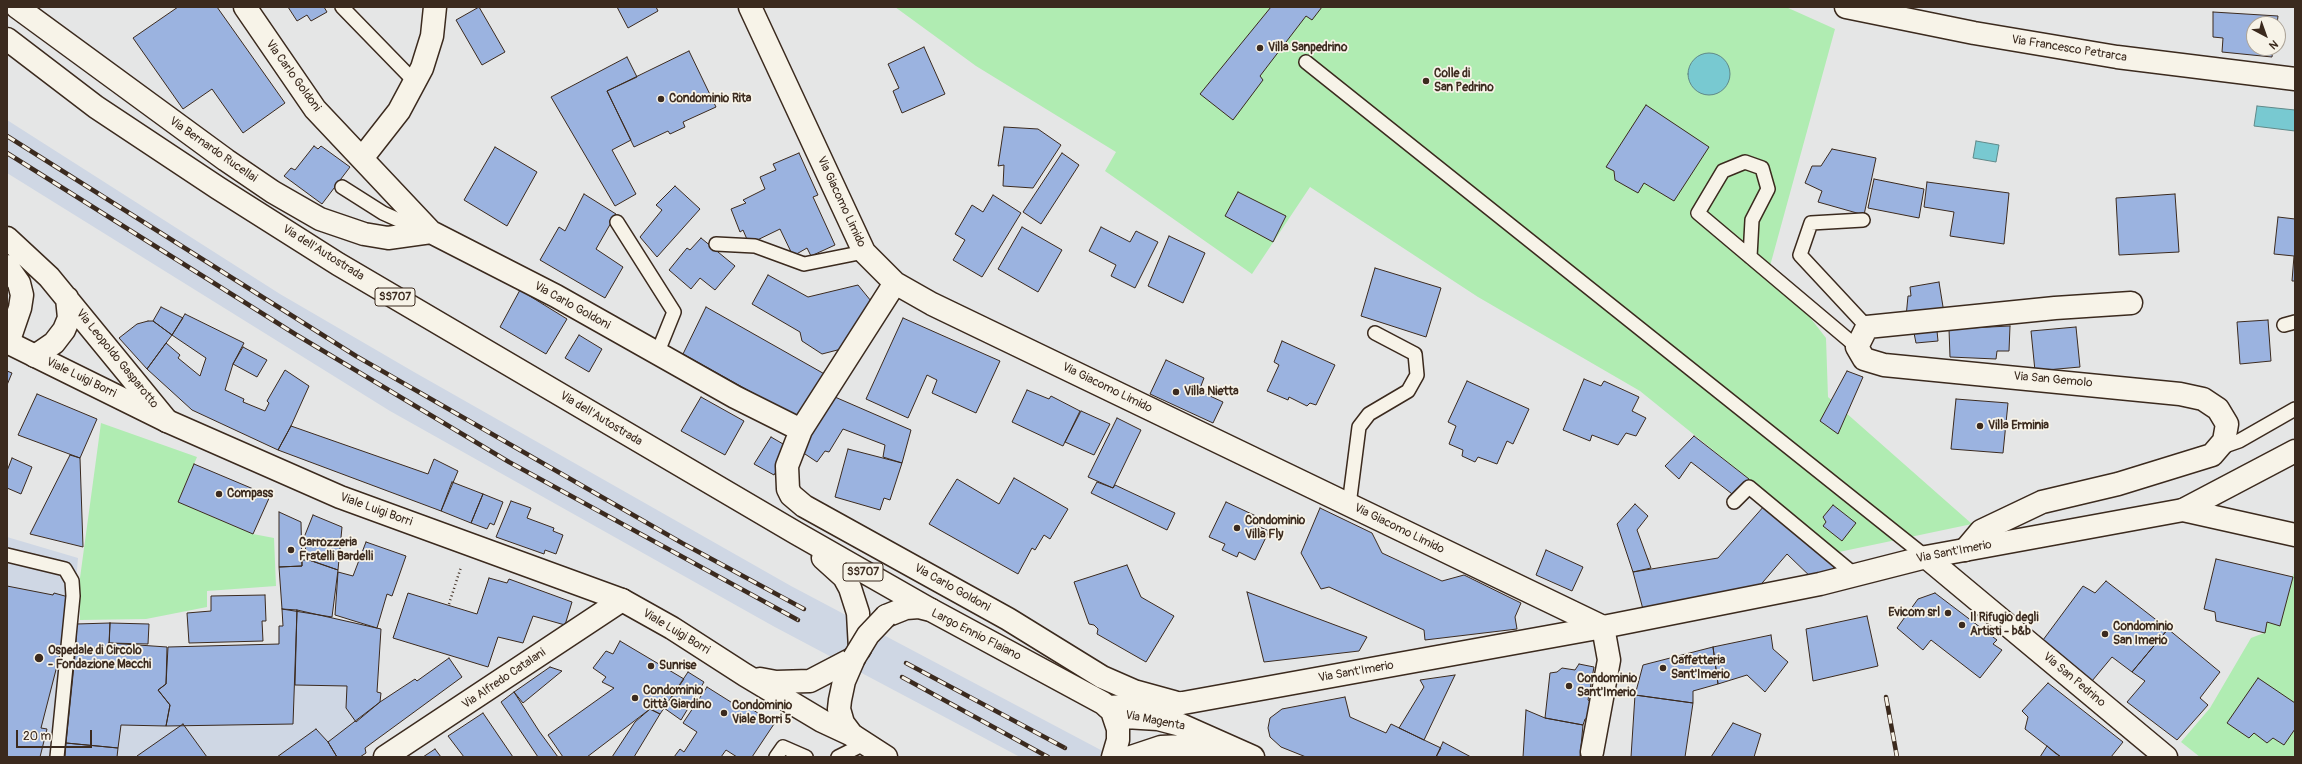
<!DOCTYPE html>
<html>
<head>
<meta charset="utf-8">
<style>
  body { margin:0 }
  #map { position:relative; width:2302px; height:764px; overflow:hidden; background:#e5e6e6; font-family:Pangolin,sans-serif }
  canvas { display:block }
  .frame { position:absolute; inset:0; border:8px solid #3b2a1e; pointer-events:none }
  .north { position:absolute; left:2246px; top:16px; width:40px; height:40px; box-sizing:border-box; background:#f7f3e8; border:1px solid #aca397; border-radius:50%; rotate:139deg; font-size:11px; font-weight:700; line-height:16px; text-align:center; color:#3b2a1e }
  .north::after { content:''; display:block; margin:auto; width:14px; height:18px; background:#3b2a1e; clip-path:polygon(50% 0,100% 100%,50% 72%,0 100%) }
  .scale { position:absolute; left:16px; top:730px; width:76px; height:18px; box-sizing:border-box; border:2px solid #3b2a1e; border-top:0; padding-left:5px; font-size:12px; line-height:14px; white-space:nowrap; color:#3b2a1e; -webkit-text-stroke:3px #f7f3e8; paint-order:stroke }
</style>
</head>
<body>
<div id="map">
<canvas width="2302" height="764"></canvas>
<div class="frame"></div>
<div class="north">N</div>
<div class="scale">20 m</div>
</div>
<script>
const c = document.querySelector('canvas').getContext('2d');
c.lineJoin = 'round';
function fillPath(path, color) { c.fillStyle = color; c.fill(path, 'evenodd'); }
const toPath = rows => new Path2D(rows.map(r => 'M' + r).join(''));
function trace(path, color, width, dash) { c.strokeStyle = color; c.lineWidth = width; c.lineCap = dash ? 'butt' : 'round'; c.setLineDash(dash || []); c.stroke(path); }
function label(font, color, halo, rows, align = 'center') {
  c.font = font + ' Pangolin,sans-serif'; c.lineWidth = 3.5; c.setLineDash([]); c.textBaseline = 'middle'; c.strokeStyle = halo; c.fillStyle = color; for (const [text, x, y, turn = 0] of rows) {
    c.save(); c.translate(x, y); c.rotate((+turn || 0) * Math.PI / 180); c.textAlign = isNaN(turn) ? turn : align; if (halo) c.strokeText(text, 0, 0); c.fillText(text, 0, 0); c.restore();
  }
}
fillPath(toPath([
  [7,120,280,294,414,372,791,586,1114,757,1020,757,773,626,390,411,7,173],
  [279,512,301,522,302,560,309,560,332,617,381,629,377,692,381,693,380,702,356,722,360,757,67,757,76,646,166,666,168,647,278,644,279,626,283,626,279,567],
  [7,537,78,558,62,757,7,757]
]), '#cfd7e4');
fillPath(toPath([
  [895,7,1786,7,1835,29,1770,266,1826,338,1828,397,1972,524,1839,552,1640,391,1478,297,1310,187,1252,274,1105,171,1116,152,976,66],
  [101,423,197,457,178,502,253,534,274,538,276,586,207,591,207,607,146,619,80,620,80,578],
  [2295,569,2295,757,2200,757,2181,742,2210,708,2251,638,2264,633,2267,622,2280,625]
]), '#b0ecb2');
const water = toPath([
  '1688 74a21 21 0 1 1 42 0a21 21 0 1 1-42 0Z',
  [2257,106,2295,110,2295,131,2254,126,2257,106],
  [1976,141,1999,145,1996,162,1973,158,1976,141]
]);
fillPath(water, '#78c9d1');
trace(water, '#608989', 1);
const building = toPath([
  [178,7,217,7,285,103,243,133,212,89,183,109,133,38,178,7],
  [288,7,324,7,327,12,311,21,307,15,297,21,288,7],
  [479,7,505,52,482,65,456,20,479,7],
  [617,7,656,7,658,11,628,28,617,7],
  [1271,7,1322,7,1312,20,1306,16,1260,76,1263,80,1233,120,1200,94,1271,7],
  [2213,12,2278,16,2277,24,2254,24,2254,48,2273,48,2272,57,2222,52,2223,38,2213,37,2213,12],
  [924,47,945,94,902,113,893,91,899,88,888,64,924,47],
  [689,51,716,107,683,122,685,127,670,134,668,131,634,147,607,91,689,51],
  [627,57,637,77,607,91,631,140,612,150,636,194,615,206,551,97,627,57],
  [1646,105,1709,147,1674,201,1644,183,1638,193,1615,180,1614,171,1606,167,1646,105],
  [1004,127,1038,129,1061,145,1033,188,1003,186,1004,165,998,166,1004,127],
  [314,146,318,149,321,146,350,167,322,204,284,176,291,168,295,170,314,146],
  [495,147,537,172,507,226,464,200,495,147],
  [1832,149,1876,158,1864,215,1818,202,1822,191,1805,183,1812,166,1821,166,1832,149],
  [799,153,818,195,813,197,835,245,811,256,807,248,793,256,780,229,749,244,743,230,740,232,731,209,746,203,743,200,765,189,760,177,776,170,773,164,799,153],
  [1062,153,1079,165,1041,224,1023,212,1062,153],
  [1874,179,1924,189,1919,218,1868,208,1874,179],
  [1927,182,2009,193,2004,244,1950,236,1954,212,1924,207,1927,182],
  [675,186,700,209,657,257,640,237,662,210,656,205,675,186],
  [1238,192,1286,216,1273,242,1225,216,1238,192],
  [584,194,616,214,596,249,623,267,605,298,540,260,559,227,565,231,584,194],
  [2175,194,2179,252,2119,255,2116,198,2175,194],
  [993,195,1021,213,982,277,953,260,965,240,955,234,972,205,983,212,993,195],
  [2278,217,2295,219,2295,281,2292,281,2294,256,2274,254,2278,217],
  [1022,227,1062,250,1038,292,998,269,1022,227],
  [1101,227,1130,242,1136,231,1158,242,1135,288,1111,276,1116,265,1089,251,1101,227],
  [1169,236,1205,253,1183,303,1148,286,1169,236],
  [701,238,735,266,715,290,700,278,691,289,669,270,687,248,690,250,701,238],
  [1375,268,1441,288,1426,337,1361,316,1375,268],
  [768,275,808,297,858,285,871,301,849,347,822,354,802,341,800,332,752,304,768,275],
  [1939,282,1944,313,1906,317,1908,296,1911,296,1910,287,1939,282],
  [520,290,567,319,546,354,500,327,520,290],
  [161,307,183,318,172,335,153,321,161,307],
  [706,307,828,376,803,421,683,354,706,307],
  [185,314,244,343,233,364,225,390,244,399,243,402,265,411,269,403,267,401,285,370,309,386,291,426,278,450,192,410,147,369,166,343,180,355,178,358,200,376,206,358,172,335,185,314],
  [903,318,1000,361,976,413,932,393,937,380,927,375,908,418,866,399,903,318],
  [2268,320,2271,361,2240,364,2237,322,2268,320],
  [148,321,153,321,172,335,147,369,119,338,137,324,148,321],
  [2010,326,2009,351,1997,351,1996,359,1950,357,1949,329,2010,326],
  [2076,327,2080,367,2035,371,2031,331,2076,327],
  [1937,331,1938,341,1916,343,1914,333,1937,331],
  [579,335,602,349,589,372,565,358,579,335],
  [1282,341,1335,365,1316,405,1310,403,1307,406,1289,397,1288,400,1267,391,1279,365,1274,362,1282,341],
  [243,347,267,360,257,377,233,364,243,347],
  [1166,360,1204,378,1199,391,1223,402,1213,423,1150,394,1166,360],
  [7,371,12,373,7,385,7,371],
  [1847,371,1863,377,1838,434,1820,421,1847,371],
  [1584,379,1601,386,1604,381,1639,397,1632,411,1646,418,1636,436,1626,433,1618,445,1592,435,1590,441,1563,430,1584,379],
  [1467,381,1529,409,1513,444,1507,441,1497,464,1478,457,1475,462,1462,456,1463,450,1449,444,1456,426,1448,422,1467,381],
  [1027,390,1049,399,1051,396,1080,411,1063,446,1012,422,1027,390],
  [37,394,97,419,80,458,18,435,37,394],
  [828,394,911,430,902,463,883,457,885,445,843,429,829,452,825,451,817,462,802,452,828,394],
  [701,397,744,421,725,455,681,431,701,397],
  [1956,399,2008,403,2003,453,1951,449,1956,399],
  [1081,411,1110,424,1094,455,1065,442,1081,411],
  [1117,418,1141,430,1113,488,1088,477,1117,418],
  [291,426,428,474,434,459,458,471,441,511,278,450,291,426],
  [1694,436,1749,479,1736,497,1691,462,1679,479,1665,466,1694,436],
  [771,437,790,448,774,475,754,464,771,437],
  [848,449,902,463,890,500,884,498,880,510,835,497,848,449],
  [70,455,80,458,83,547,30,534,70,455],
  [12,458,32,467,21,494,7,488,7,471,12,458],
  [194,464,270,496,253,534,178,502,194,464],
  [1014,478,1068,509,1050,539,1044,535,1035,550,1032,548,1018,574,929,524,957,479,999,504,1014,478],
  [452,482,483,494,471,523,441,511,452,482],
  [1097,482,1113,488,1115,485,1175,513,1167,530,1091,493,1097,482],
  [483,494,503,502,494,525,490,523,487,529,471,523,483,494],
  [511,501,531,508,527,518,554,528,553,531,563,535,556,554,545,550,544,554,496,537,511,501],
  [1226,502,1256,516,1253,524,1269,531,1255,560,1239,552,1237,557,1222,550,1225,544,1209,537,1226,502],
  [1635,504,1648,516,1637,530,1651,568,1633,572,1617,524,1635,504],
  [1765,505,1833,561,1834,569,1822,581,1816,582,1787,554,1757,589,1644,613,1633,572,1718,558,1765,505],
  [1833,505,1856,523,1842,541,1823,526,1826,522,1823,517,1833,505],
  [1320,508,1372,533,1382,553,1442,581,1464,575,1521,603,1515,617,1517,629,1425,640,1424,630,1329,587,1321,589,1301,553,1320,508],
  [279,512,301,522,302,566,279,567,279,512],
  [313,515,342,527,338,570,309,560,303,540,313,515],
  [366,542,406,556,392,596,387,594,377,628,335,615,338,572,353,576,366,542],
  [1546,550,1583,567,1572,591,1536,575,1546,550],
  [2216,559,2293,577,2280,626,2267,622,2265,633,2216,621,2215,612,2204,609,2216,559],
  [302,560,309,560,338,570,332,617,282,609,279,567,302,566,302,560],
  [1127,565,1141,597,1174,616,1146,662,1097,634,1098,629,1094,625,1089,624,1074,582,1127,565],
  [489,578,507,583,509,579,572,602,565,625,533,616,523,643,498,637,488,667,393,638,408,593,477,614,489,578],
  [2106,581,2168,629,2132,672,2112,657,2092,681,2043,640,2083,586,2095,593,2106,581],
  [7,586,53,595,54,593,72,598,68,623,41,728,47,729,40,757,7,757,7,586],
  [1247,592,1367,637,1359,651,1264,662,1247,592],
  [1935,593,1997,640,1993,644,2002,650,1980,678,1931,640,1923,650,1897,628,1918,599,1935,593],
  [265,595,266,621,262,621,263,641,189,643,187,613,211,611,211,596,265,595],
  [282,609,297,610,293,724,166,726,170,705,158,690,166,684,168,647,279,644,279,626,283,626,282,609],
  [297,610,381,629,377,692,381,693,380,702,356,722,346,708,347,686,295,685,297,610],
  [1867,616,1878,666,1813,681,1806,629,1867,616],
  [110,623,149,624,148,644,109,643,110,623],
  [110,623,109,650,76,646,76,624,110,623],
  [2168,629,2220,672,2200,698,2208,705,2177,740,2127,702,2145,681,2132,672,2168,629],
  [1771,635,1773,649,1788,662,1765,692,1747,675,1718,684,1713,647,1771,635],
  [620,641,684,679,660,714,650,709,587,757,563,757,548,735,614,688,602,682,606,677,593,668,606,651,613,654,620,641],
  [109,643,167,647,166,684,158,690,170,705,166,726,121,725,118,748,66,743,76,646,109,650,109,643],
  [1713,647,1718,684,1693,691,1693,703,1635,695,1643,665,1713,647],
  [449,658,462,677,365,748,366,753,360,757,337,757,328,742,380,702,415,679,417,681,449,658],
  [1579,664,1594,667,1588,700,1591,702,1590,719,1585,719,1583,725,1545,718,1550,673,1557,672,1562,668,1575,670,1579,664],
  [550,667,562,671,523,703,514,692,550,667],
  [688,672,704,682,681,720,664,708,688,672],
  [1455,675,1424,740,1399,728,1424,687,1420,680,1455,675],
  [2258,678,2295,703,2295,729,2284,745,2273,738,2267,743,2254,733,2249,738,2227,723,2258,678],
  [2048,683,2123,742,2111,757,2061,757,2025,729,2028,717,2022,711,2048,683],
  [707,687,734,704,737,699,774,724,752,757,737,757,726,750,721,757,674,757,680,749,684,752,697,732,683,723,707,687],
  [514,692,539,731,558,757,538,757,501,702,514,692],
  [1635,695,1693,703,1685,757,1631,757,1635,695],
  [1345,697,1350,717,1386,733,1391,724,1424,740,1441,748,1436,757,1306,757,1281,747,1270,737,1268,728,1270,718,1282,709,1345,697],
  [650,709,660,714,634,757,612,757,635,722,650,709],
  [1526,710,1545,718,1583,725,1580,757,1523,757,1526,710],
  [483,713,513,757,464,757,448,736,483,713],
  [1733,723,1761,734,1754,757,1711,757,1733,723],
  [183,724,207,757,137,757,137,756,183,724],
  [316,729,328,742,337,757,277,757,316,729],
  [1443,742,1471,757,1436,757,1443,742],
  [66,743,118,748,117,757,65,757,66,743],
  [2047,746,2055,753,2061,757,2040,757,2047,746],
  [435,749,441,757,423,757,435,749]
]);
fillPath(building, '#9bb3e0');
trace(building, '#3b2a1e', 1);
const service = toPath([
  [342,7,415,82],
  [1306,62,1926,557],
  [342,187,383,213,423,231],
  [1863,220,1811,223,1800,255,1867,327],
  [617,222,674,312,657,354],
  [716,244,755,246,804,264,864,252],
  [1750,257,1752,220,1768,189,1762,168,1745,162,1723,171,1698,213,1857,347],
  [2284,325,2295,322],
  [2219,448,2239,441,2295,409],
  [1734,502,1749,487,1855,575],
  [1349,505,1359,427,1369,414,1408,391,1417,375,1415,354,1375,333],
  [7,555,65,569,72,581,73,596,57,757],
  [776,757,783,747,806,757],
  [838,757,864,744]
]);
const minor = toPath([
  [17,7,226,160,273,192,320,219,364,234,388,238,431,232],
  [245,7,315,109,431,232,556,296,735,397,801,430],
  [750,7,864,252,895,283,932,304,1603,627,1609,660,1592,752],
  [1846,7,1974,33,2117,57,2295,79],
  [363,157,399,111,422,68,432,36,435,7],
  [895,283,801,430,787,466,788,489,791,495,804,506,1008,619,1102,677,1134,691,1174,702],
  [2183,510,2295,451],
  [1965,550,1981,531,2042,502,2118,484,2212,455,2224,441,2227,424,2218,409,2203,399,2180,394,1884,365,1864,359,1857,347,1867,327,2055,308,2131,303],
  [385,757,622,600]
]);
const tertiary = toPath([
  [7,238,49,277,167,421],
  [7,266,19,283,22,295,20,308,8,343],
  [35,356,54,343,64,330,69,318,67,298],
  [1926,557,2166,757],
  [1108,707,1183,703,1603,627,1820,584,1926,557,2183,510,2295,535]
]);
const secondary = toPath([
  [7,342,167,421,340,497,622,600,672,628,745,675,822,721,852,735],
  [760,679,776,682,810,681,854,658]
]);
const primary = toPath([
  [886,616,906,608,919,607,931,610,1103,703,1112,711,1118,729,1118,740,1113,757],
  [854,658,844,681,840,700,839,709,843,723,852,735,886,757],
  [1112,711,1125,717,1158,719,1181,725,1253,757],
  [1131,757,1161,747,1183,746,1215,753,1233,753]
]);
const trunk = toPath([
  [7,39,96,107,218,188,338,264,796,533,931,610],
  [823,558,844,577,850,588,858,613,860,649]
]);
trace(service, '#3b2a1e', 16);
trace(minor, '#3b2a1e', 25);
trace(tertiary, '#3b2a1e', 25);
trace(secondary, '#3b2a1e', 25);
trace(primary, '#3b2a1e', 25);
trace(trunk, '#3b2a1e', 25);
trace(toPath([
  [449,604,461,567]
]), '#3b2a1e', 2.5, [1, 3]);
trace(service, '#f7f3e8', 13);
trace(minor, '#f7f3e8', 22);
trace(tertiary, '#f7f3e8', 22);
trace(secondary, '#f7f3e8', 22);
trace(primary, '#f7f3e8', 22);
trace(trunk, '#f7f3e8', 22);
const rail = toPath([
  [7,136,356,356,682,543,804,609],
  [7,153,295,334,509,462,798,620],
  [906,663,1065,748],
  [902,677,1048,757],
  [1886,697,1897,757]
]);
trace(rail, '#3b2a1e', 4.5);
trace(rail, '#f7f3e8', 3, [9]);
const primaryBridge = toPath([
  [854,658,868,635,886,616]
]);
trace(primaryBridge, '#3b2a1e', 25, []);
trace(primaryBridge, '#f7f3e8', 22);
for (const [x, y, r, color] of [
  [1260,48,4,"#3b2a1e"],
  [1426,81,4,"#3b2a1e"],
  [661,99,4,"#3b2a1e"],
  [1176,392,4,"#3b2a1e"],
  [1980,426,4,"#3b2a1e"],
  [219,494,4,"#3b2a1e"],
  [1237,528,4,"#3b2a1e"],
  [291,550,4,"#3b2a1e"],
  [1948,613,4,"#3b2a1e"],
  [1962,625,4,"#3b2a1e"],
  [2105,634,4,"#3b2a1e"],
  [39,658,5,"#3b2a1e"],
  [651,666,4,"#3b2a1e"],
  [1663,668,4,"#3b2a1e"],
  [1569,686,4,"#3b2a1e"],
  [635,698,4,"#3b2a1e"],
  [724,713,4,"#3b2a1e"]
]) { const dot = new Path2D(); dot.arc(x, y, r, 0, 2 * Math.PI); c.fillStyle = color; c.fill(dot); trace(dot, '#f7f3e8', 1.5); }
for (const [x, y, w] of [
  [395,297,40],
  [863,572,40]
]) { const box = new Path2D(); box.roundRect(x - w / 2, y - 9, w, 18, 3); c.fillStyle = '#f7f3e8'; c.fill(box); trace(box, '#3b2a1e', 1); }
label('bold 11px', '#3b2a1e', null, [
  ["SS707",395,297],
  ["SS707",863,572]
]);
label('bold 12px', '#3b2a1e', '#f7f3e8', [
  ["Villa Sanpedrino",1268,48],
  ["Colle di",1434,74],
  ["San Pedrino",1434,88],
  ["Condominio Rita",669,99],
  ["Villa Nietta",1184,392],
  ["Villa Erminia",1988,426],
  ["Compass",227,494],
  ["Condominio",1245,521],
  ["Villa Fly",1245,535],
  ["Carrozzeria",299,543],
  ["Fratelli Bardelli",299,557],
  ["Evicom srl",1940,613,"right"],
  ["Il Rifugio degli",1970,618],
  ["Artisti - b&b",1970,632],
  ["Condominio",2113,627],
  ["San Imerio",2113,641],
  ["Ospedale di Circolo",48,651],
  ["- Fondazione Macchi",48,665],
  ["Caffetteria",1671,661],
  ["Sant'Imerio",1671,675],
  ["Sunrise",659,666],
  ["Condominio",1577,679],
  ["Sant'Imerio",1577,693],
  ["Condominio",643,691],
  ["Città Giardino",643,705],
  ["Condominio",732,706],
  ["Viale Borri 5",732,720]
], 'left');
label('12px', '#3b2a1e', '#f7f3e8', [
  ["Via Francesco Petrarca",2069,49,9],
  ["Via Carlo Goldoni",293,76,54],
  ["Via Bernardo Rucellai",213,150,35],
  ["Via Giacomo Limido",841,202,65],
  ["Via dell'Autostrada",323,253,32],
  ["Via Carlo Goldoni",572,306,29],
  ["Via Leopoldo Gasparotto",117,359,51],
  ["Viale Luigi Borri",81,378,26],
  ["Via San Gemolo",2053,380,5],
  ["Via Giacomo Limido",1107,388,26],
  ["Via dell'Autostrada",601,419,31],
  ["Viale Luigi Borri",376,510,20],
  ["Via Giacomo Limido",1399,529,26],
  ["Via Sant'Imerio",1954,552,-11],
  ["Via Carlo Goldoni",952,588,29],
  ["Viale Luigi Borri",676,632,31],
  ["Largo Ennio Flaiano",976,635,27],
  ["Via Sant'Imerio",1356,672,-10],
  ["Via Alfredo Catalani",504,679,-34],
  ["Via San Pedrino",2074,680,40],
  ["Via Magenta",1155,721,11]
]);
</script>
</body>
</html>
